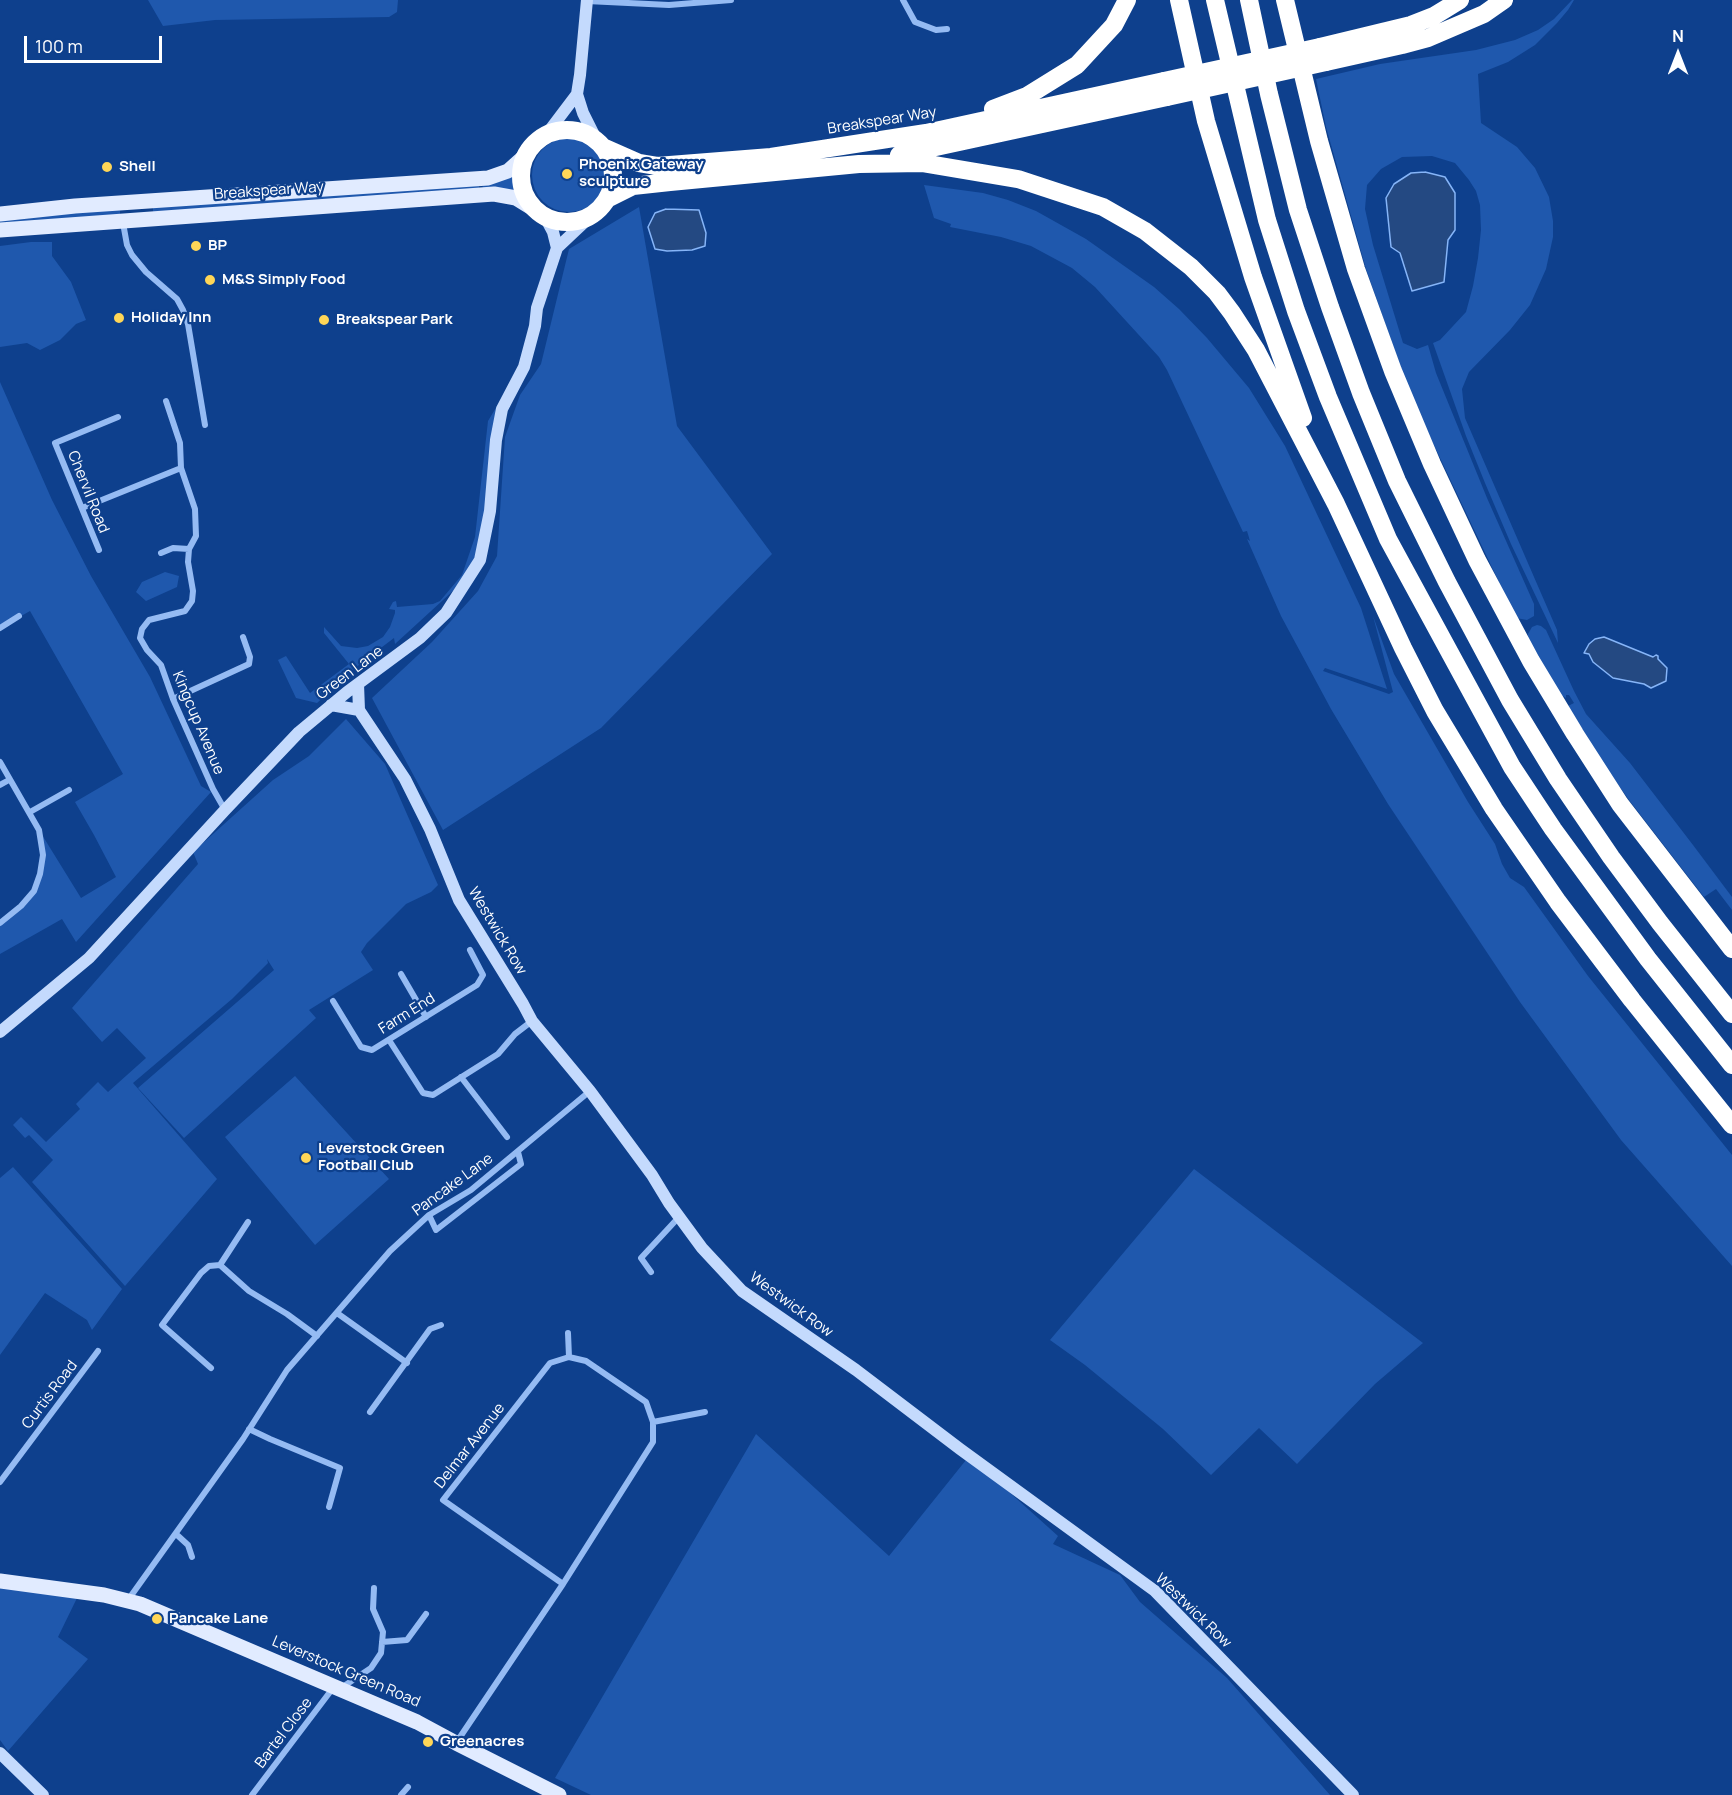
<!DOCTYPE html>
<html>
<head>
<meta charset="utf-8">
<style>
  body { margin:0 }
  #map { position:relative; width:1732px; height:1795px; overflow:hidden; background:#0e408d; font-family:Manrope,sans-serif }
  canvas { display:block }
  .north { position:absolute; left:1648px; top:24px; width:60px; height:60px; -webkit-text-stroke:4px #0e408d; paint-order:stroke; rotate:0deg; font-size:16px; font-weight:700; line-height:24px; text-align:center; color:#fff }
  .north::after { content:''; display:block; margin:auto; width:21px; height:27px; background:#fff; clip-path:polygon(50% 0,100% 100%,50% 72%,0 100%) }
  .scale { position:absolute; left:24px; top:36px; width:138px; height:27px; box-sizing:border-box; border:3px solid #fff; border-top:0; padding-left:8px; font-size:18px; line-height:21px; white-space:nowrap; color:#fff; -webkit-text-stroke:4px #0e408d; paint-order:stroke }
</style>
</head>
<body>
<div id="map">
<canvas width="1732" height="1795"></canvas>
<div class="north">N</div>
<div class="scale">100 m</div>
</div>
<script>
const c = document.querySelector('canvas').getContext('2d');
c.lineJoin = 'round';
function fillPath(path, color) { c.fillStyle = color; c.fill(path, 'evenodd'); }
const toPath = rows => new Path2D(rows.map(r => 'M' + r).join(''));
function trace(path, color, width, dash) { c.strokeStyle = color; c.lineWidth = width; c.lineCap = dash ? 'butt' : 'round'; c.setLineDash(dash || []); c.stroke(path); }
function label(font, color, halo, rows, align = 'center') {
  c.font = font + ' Manrope,sans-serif'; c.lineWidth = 4.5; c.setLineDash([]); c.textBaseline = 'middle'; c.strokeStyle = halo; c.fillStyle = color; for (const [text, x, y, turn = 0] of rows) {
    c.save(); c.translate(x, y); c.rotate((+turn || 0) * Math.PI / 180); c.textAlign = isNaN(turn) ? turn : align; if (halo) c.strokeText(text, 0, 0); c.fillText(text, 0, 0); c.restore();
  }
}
fillPath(toPath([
  [148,0,398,0,397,12,389,17,215,20,163,26],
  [1572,0,1574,0,1568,10,1557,23,1535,45,1508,62,1478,74,1481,123,1517,147,1535,168,1549,197,1553,221,1553,237,1546,269,1530,305,1510,330,1469,372,1462,389,1465,418,1557,630,1558,643,1511,544,1485,483,1466,436,1433,343,1440,340,1466,312,1473,286,1478,258,1481,230,1480,205,1476,191,1469,180,1455,163,1432,156,1402,157,1381,169,1367,185,1365,209,1373,245,1403,343,1417,349,1428,345,1436,373,1487,498,1534,604,1534,616,1527,620,1516,618,1431,439,1403,374,1366,269,1326,127,1316,79,1380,64,1476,50,1515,40,1538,30,1554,19],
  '532 175a37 37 0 1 1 74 0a37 37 0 1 1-74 0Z',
  [517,173,519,191,483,189,482,182],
  [479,183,479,189,153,212,153,207],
  [924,185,983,193,1008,200,1036,211,1086,239,1154,287,1179,309,1207,338,1249,388,1285,446,1361,608,1387,689,1325,668,1323,671,1389,694,1393,692,1373,616,1394,674,1468,802,1495,844,1502,864,1510,878,1524,887,1588,976,1732,1155,1732,1266,1621,1140,1520,1002,1388,804,1331,709,1281,616,1247,539,1250,541,1247,531,1243,532,1167,370,1159,357,1095,287,1072,268,1031,246,1001,237,950,227,951,224,934,218],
  [639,207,677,426,772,554,601,728,443,830,372,698,432,642,478,591,497,556,505,437,520,395,541,364,569,249],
  [120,209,120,215,0,226,0,219],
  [31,242,52,242,52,256,71,282,86,320,76,324,60,340,40,350,27,343,0,347,0,246],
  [0,382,52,500,91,576,150,677,201,786,211,792,76,942,62,919,0,954,0,923,34,891,43,855,39,830,81,898,116,877,94,835,75,802,123,774,30,611,0,628],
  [500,401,487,521,478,553,466,579,395,644,394,638,361,663,317,703,296,698,278,660,286,656,310,693,349,664,324,633,324,627,341,646,357,648,368,646,383,637,390,627,395,613,395,610,389,609,393,602,396,601,397,607,433,604,440,601,462,575,475,537,488,421],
  [165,572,179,576,177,587,146,601,136,592,142,582],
  [1537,625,1541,626,1546,630,1574,691,1586,714,1630,763,1693,845,1732,897,1732,910,1716,889,1704,897,1629,800,1607,769,1568,706,1574,703,1569,695,1566,695,1566,698,1561,695,1528,640,1528,634,1532,627],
  [346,719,385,764,438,885,431,892,406,904,367,943,361,952,373,970,309,1010,316,1018,184,1138,138,1088,274,970,267,959,268,963,232,999,133,1083,217,1179,125,1286,32,1182,53,1160,29,1135,25,1138,13,1125,21,1117,46,1142,80,1109,76,1104,98,1082,108,1092,146,1058,117,1028,102,1042,72,1008,198,864,193,852,273,780,309,756],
  [295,1076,389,1179,315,1245,225,1137],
  [13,1167,122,1289,92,1330,87,1320,45,1293,0,1355,0,1178],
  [1194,1169,1423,1343,1375,1384,1297,1464,1259,1428,1211,1475,1163,1429,1085,1365,1050,1340],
  [756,1434,889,1556,966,1460,988,1473,1058,1536,1053,1544,1120,1575,1140,1602,1227,1678,1330,1795,591,1795,555,1778],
  [0,1584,77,1598,58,1637,88,1659,8,1751,0,1740]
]), '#1f58ad');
const water = toPath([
  [1425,172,1445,177,1455,193,1455,230,1448,240,1444,282,1412,291,1400,253,1391,247,1386,198,1394,184,1411,173,1425,172],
  [666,209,699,210,706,233,705,246,692,250,667,251,655,249,648,227,655,213,666,209],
  [1604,637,1653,657,1656,655,1658,656,1658,659,1667,668,1666,681,1651,688,1644,684,1613,678,1593,662,1589,654,1584,653,1589,644,1595,639,1604,637]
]);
fillPath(water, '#244982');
trace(water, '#86b5f8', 1.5);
trace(toPath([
  [903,0,915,22,936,30,947,29],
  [587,1,669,5,731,0],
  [123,223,127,245,132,255,146,272,177,299,183,310,188,324,205,425],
  [166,401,180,443,181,468,195,509,196,536,189,549,188,562,193,591,192,601,185,611,149,620,142,629,140,638,147,650,161,665,173,699,213,789,225,810],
  [82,508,181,468],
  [99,550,55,443,118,417],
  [161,553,173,548,189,549],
  [0,628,19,616],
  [173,699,249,664,250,657,243,637],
  [0,762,39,830,43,855,40,874,34,891,21,906,0,923],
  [0,785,9,780],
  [30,812,69,790],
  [401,974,426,1017],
  [333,1001,361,1047,372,1050,477,985,483,975,470,950],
  [389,1040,423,1093,433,1095,498,1054,515,1034,532,1021],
  [461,1077,507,1137],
  [429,1215,436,1230,521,1164,518,1152],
  [220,1265,249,1291,287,1314,317,1336],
  [651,1272,641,1258,679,1217],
  [337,1313,407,1363],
  [568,1333,569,1357],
  [211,1368,162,1325,201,1273,209,1266,220,1265,248,1222],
  [370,1412,430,1329,441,1325],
  [653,1422,705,1412],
  [249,1429,270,1439,340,1468,329,1507],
  [0,1482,98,1351],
  [176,1534,188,1545,192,1557],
  [128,1600,243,1439,287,1370,390,1251,429,1215,471,1190,590,1091],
  [382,1642,407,1640,426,1614],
  [341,1688,371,1668,381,1653,383,1632,373,1609,374,1588],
  [456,1743,563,1584,653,1442,653,1422,646,1402,586,1361,569,1357,550,1363,443,1500,563,1584],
  [252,1795,333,1688],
  [401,1795,408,1787]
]), '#95bbf3', 6);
trace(toPath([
  [587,0,580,75,577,94,583,113,597,141],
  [546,135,577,94],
  [545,217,553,232,557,248],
  [358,684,359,710,405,779,430,829,459,900,523,1004,532,1021,590,1091,652,1175,669,1203,702,1248,742,1291,856,1370,960,1449,1155,1591,1353,1795],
  [331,705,359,710],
  [0,1032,89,958,225,810,299,732,347,692,420,638,446,613,480,560,490,511,496,440,502,409,524,367,535,326,537,308,557,248,591,216],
  [0,1753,43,1795]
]), '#c4dafd', 12);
trace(toPath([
  [0,214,75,206,488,178,508,171,527,154],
  [0,230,494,194,516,198,537,211],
  [0,1581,104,1595,140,1604,417,1722,456,1743,559,1795]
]), '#e1ebff', 15);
trace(toPath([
  [1179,0,1206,121,1253,277,1303,418],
  [1215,0,1267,220,1296,311,1328,397,1388,539,1512,767,1553,829,1648,959,1732,1065],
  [1249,0,1269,94,1298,210,1330,307,1361,393,1397,481,1447,582,1510,700,1558,779,1611,857,1660,923,1732,1014],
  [1285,0,1319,141,1356,269,1393,371,1432,464,1477,560,1531,661,1575,734,1620,804,1732,949],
  [1320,47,1411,25,1434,16,1460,0],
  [1326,62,1402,45,1428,38,1484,14,1504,0],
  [993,109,1027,96,1077,65,1114,25,1127,0],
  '521 176a46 46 0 1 1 92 0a46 46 0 1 1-92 0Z',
  [605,148,639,163,657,166,771,157,926,133,1164,81],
  [899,155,1167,97],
  [609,198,633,186,670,182,859,164,923,163,1018,179,1103,207,1145,231,1191,267,1217,293,1232,313,1256,350,1336,504,1403,648,1435,711,1494,809,1558,902,1632,1000,1732,1125]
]), '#fff', 18);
trace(toPath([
  [1164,81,1320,47],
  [1167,97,1326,62]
]), '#fff', 18);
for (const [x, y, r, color] of [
  [107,167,6,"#ffd657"],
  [567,174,6,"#ffd657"],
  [196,246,6,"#ffd657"],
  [210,280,6,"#ffd657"],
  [119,318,6,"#ffd657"],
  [324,320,6,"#ffd657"],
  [306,1158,6,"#ffd657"],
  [157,1619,6,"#ffd657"],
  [428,1742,6,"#ffd657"]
]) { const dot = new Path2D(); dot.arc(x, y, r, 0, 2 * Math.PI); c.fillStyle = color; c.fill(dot); trace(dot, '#0e408d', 2); }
label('15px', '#fff', '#0e408d', [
  ["Breakspear Way",882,121,-9],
  ["Breakspear Way",269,191,-4],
  ["Chervil Road",88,492,68],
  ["Green Lane",350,673,-37],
  ["Kingcup Avenue",198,723,67],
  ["Westwick Row",497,931,59],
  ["Farm End",407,1014,-32],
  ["Pancake Lane",453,1185,-36],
  ["Westwick Row",791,1305,36],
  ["Curtis Road",50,1395,-53],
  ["Delmar Avenue",470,1446,-52],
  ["Westwick Row",1193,1611,44],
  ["Leverstock Green Road",346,1672,23],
  ["Bartel Close",284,1733,-53]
]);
label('bold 15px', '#fff', '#0e408d', [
  ["Phoenix Gateway",579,165],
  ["sculpture",579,182],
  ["Shell",119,167],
  ["BP",208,246],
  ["M&S Simply Food",222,280],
  ["Holiday Inn",131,318],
  ["Breakspear Park",336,320],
  ["Leverstock Green",318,1149],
  ["Football Club",318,1166],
  ["Pancake Lane",169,1619],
  ["Greenacres",440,1742]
], 'left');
</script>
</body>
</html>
